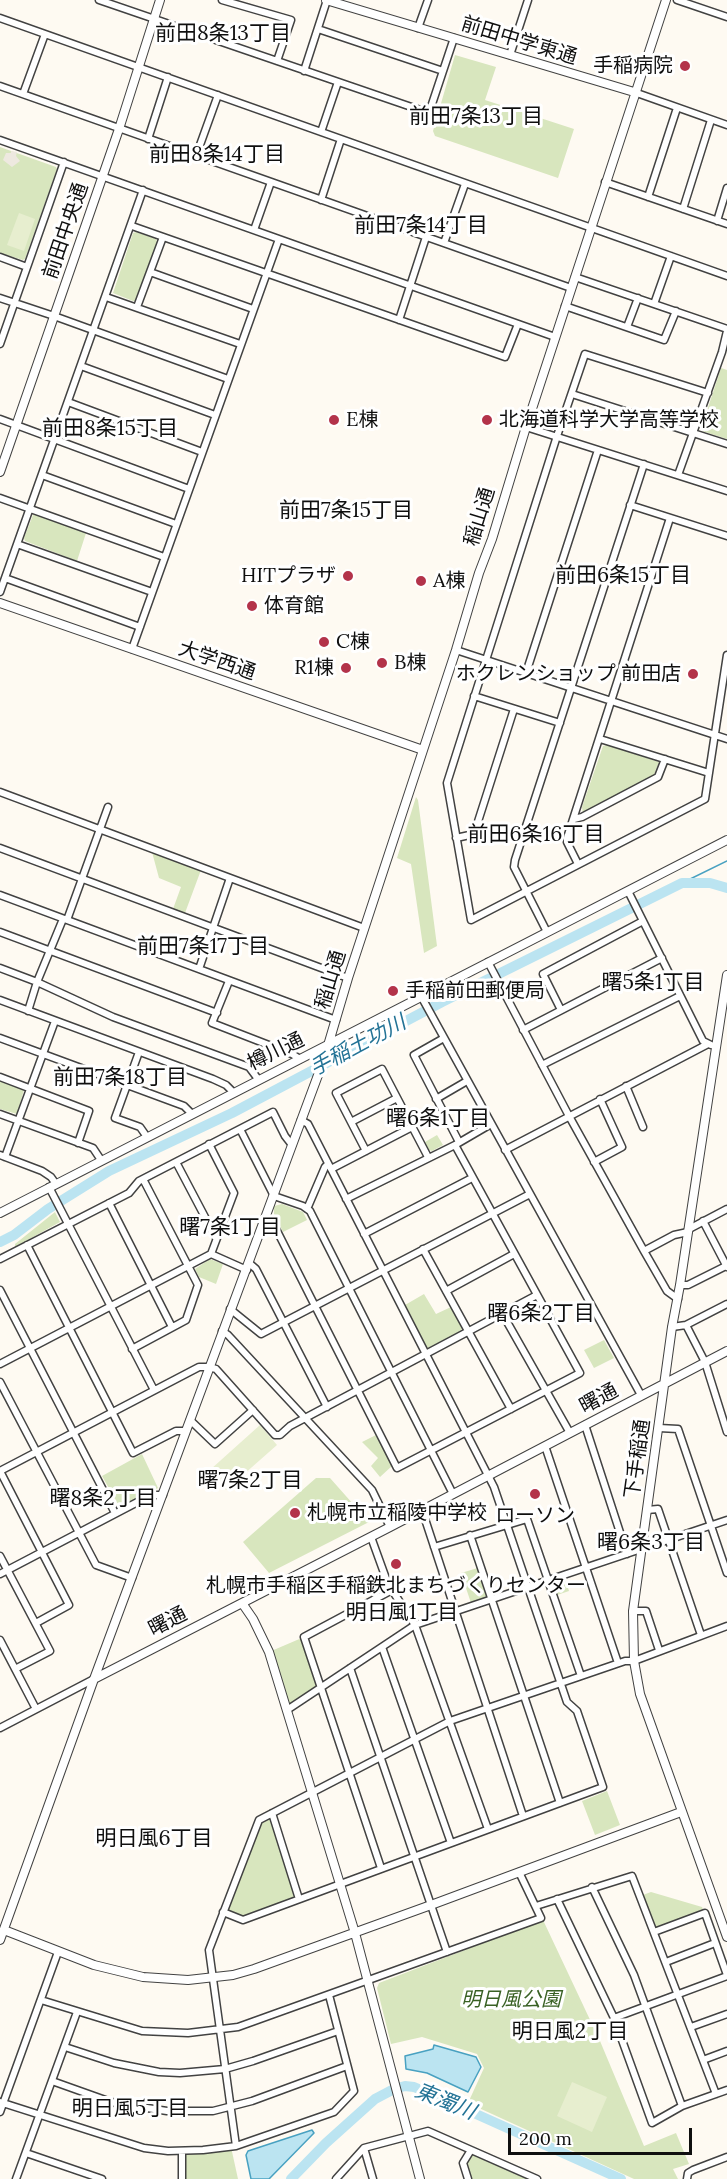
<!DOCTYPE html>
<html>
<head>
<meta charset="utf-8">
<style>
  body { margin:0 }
  #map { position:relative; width:727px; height:2179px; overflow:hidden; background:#fefaf2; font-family:Lora,serif }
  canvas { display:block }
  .scale { position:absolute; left:508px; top:2128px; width:184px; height:27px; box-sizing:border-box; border:3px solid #0f0f0f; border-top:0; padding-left:8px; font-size:18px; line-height:21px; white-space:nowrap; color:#0f0f0f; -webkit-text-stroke:4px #fff; paint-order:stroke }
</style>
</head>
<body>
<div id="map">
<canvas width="727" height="2179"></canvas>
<div class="scale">200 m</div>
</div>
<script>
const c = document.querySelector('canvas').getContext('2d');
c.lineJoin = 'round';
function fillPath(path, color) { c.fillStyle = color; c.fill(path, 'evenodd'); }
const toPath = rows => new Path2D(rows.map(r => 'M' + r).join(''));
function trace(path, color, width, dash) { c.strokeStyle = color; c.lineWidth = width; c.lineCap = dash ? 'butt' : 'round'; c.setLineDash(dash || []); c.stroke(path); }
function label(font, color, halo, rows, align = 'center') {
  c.font = font + ' Lora,"Noto Sans JP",serif'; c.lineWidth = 6; c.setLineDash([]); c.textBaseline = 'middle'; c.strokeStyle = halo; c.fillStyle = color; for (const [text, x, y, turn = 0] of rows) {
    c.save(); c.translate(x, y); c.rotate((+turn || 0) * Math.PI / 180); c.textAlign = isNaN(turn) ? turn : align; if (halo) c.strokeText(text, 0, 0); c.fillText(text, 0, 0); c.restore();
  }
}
fillPath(toPath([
  [455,55,496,67,485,100,574,129,558,178,435,136,433,131],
  [0,147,56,167,57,169,25,259,23,260,0,253],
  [136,232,156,239,157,242,136,301,133,301,113,293,133,233],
  [721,368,727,370,727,439,702,431,701,429],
  [35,514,86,533,77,561,25,541,24,538,33,515],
  [607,745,659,762,653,777,583,814,582,807,603,746],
  [416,797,418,800,437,946,424,953,411,864,397,858],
  [152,852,201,870,185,913,173,909,181,887,159,878],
  [0,1081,24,1090,17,1114,0,1109],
  [437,1135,443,1145,432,1151,429,1150,425,1142],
  [282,1204,303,1212,307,1220,283,1232,274,1214,274,1206],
  [55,1212,60,1222,15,1247,15,1244],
  [210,1259,223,1264,216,1284,199,1277,195,1269],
  [424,1294,436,1314,451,1307,462,1328,461,1331,428,1348,426,1346,405,1305],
  [604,1340,614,1358,594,1368,584,1350],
  [376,1435,392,1466,380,1477,371,1466,378,1458,362,1442],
  [142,1454,158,1488,120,1508,102,1476],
  [316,1478,330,1478,369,1522,269,1573,243,1542],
  [481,1567,492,1600,472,1606,461,1573],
  [564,1575,569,1591,554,1596,548,1581],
  [304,1637,320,1688,287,1710,269,1652],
  [607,1791,620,1825,595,1835,582,1801],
  [272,1813,299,1899,243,1920,223,1912,259,1820],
  [651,1892,702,1907,705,1913,654,1932,640,1896],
  [543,1920,600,2041,644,2146,676,2133,689,2164,673,2169,678,2179,634,2179,468,2103,484,2068,477,2054,422,2037,391,2044,377,1988,379,1983],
  [231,2147,238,2179,182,2179,182,2151],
  [471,2150,531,2179,468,2179,463,2163]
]), '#d8e6be');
fillPath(toPath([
  [19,213,35,219,24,251,7,245],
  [260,1425,277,1445,226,1490,211,1469],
  [572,2082,607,2097,592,2132,557,2116]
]), '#e7eecf');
fillPath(toPath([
  [11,151,17,152,16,156,20,161,12,167,3,160,6,153,11,153]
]), '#eee9e0');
const water = toPath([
  [434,2045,476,2057,481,2067,468,2092,427,2073,406,2069,405,2056,433,2049,434,2045],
  [312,2130,314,2133,269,2179,251,2179,246,2155,248,2151,312,2130]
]);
fillPath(water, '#bbe4f1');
trace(water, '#48a1c1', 1.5);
trace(toPath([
  [682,883,727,861]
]), '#48a1c1', 1.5);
trace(toPath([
  [0,1242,14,1235,48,1209,109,1171,232,1113,442,1002,682,883,710,883,727,888],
  [291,2179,326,2143,375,2099,394,2089,405,2086,414,2087,447,2101,621,2179]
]), '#bbe4f1', 10);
const minor = toPath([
  [99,0,429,113,454,38],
  [222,0,291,20,277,61],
  [677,0,727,17],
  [0,18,727,276],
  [418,28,428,0],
  [318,29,443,71],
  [510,55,528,0],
  [304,71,327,0],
  [0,86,571,288],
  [634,92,727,125],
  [23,94,45,34],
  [321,132,338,82],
  [148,139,168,77],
  [0,140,555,337],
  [196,156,218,95],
  [605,182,727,224],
  [648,197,677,108],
  [321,200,341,139],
  [683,209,711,120],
  [717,221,727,188],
  [132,226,505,357,518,324],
  [254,230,271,182],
  [444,243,465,184],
  [0,257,27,267],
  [150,272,253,309],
  [575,277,727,329],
  [106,297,240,344],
  [0,298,54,316,228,379],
  [654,304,671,256],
  [565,306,664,340,676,311],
  [137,307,163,237],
  [399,320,426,237],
  [627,327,638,298],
  [0,344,64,162],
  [81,366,215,415],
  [708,393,585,354,557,436,447,783,471,920,705,799,727,655],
  [572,394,727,444],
  [68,402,202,452],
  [0,419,189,489],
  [526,427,727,491],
  [42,475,176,524],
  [678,475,722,352,727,331],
  [0,498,164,557],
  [630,505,727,536],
  [17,544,152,592],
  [5,578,140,627],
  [0,592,143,190],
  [132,649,279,239],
  [456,650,727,739],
  [526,673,598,450],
  [474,696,560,723],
  [600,739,709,773],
  [0,792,364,928],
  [574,819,582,817,658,777,665,759],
  [456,838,474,834,514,709],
  [0,848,348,978],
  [578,864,567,842,567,838,670,518],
  [628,891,703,1041,711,1045],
  [0,895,336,1020],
  [67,920,108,807],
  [0,932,217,1013],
  [547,932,514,867,515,860,644,464],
  [488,962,569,1116,644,1251,667,1291,678,1299],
  [0,968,37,982,113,1017,249,1067,258,1079],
  [199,969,230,878],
  [229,981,212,1023,292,1054,300,1059],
  [421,996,641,1395],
  [0,1000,213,1079,226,1085,233,1092],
  [561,1010,543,974,643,921],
  [28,1011,37,982,63,919],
  [523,1030,662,958],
  [0,1038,184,1106,192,1114],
  [444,1038,414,1055,459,1142],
  [139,1052,115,1118,140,1127,147,1137],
  [542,1065,680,996],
  [0,1077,89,1111,78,1143],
  [626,1086,643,1127],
  [436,1099,467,1081],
  [0,1114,93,1148,101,1160],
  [351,1122,397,1098],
  [240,1129,274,1196,303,1206,310,1211,453,1494],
  [505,1150,708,1044],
  [366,1151,336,1093,382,1069,428,1157],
  [0,1155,42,1171,51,1177,56,1184],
  [5,1157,55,1021],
  [176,1162,216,1238],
  [594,1162,622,1147,600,1099],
  [331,1169,412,1127],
  [49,1187,154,1390],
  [346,1199,455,1145,491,1124],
  [109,1203,172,1327],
  [307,1209,325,1167,328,1164],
  [266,1217,272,1221,397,1468,580,1373,455,1145],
  [703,1221,727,1267],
  [689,1229,727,1209],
  [364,1234,472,1178],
  [27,1245,133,1453,176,1431,186,1431],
  [423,1249,511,1409],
  [644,1251,674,1235,688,1232],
  [211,1254,247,1270],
  [0,1259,129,1193,139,1181,273,1112,285,1136,292,1145],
  [249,1263,256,1269,327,1407],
  [680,1285,688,1285,726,1266],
  [0,1290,115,1513],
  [446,1291,514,1254],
  [230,1309,261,1334,530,1194],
  [502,1313,570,1433],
  [686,1325,705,1362,727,1432],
  [672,1327,686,1325,727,1304],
  [222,1331,228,1335,372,1490,390,1527],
  [132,1349,186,1320,198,1285,143,1179],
  [0,1364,211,1254,234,1193,209,1144],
  [0,1382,96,1565,132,1578],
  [190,1420,215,1444,253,1410],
  [585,1425,627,1554],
  [659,1428,678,1429,727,1573],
  [545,1446,618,1663],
  [0,1471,199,1367,209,1367,216,1369,275,1435,280,1435,290,1426,537,1295],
  [0,1471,69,1605,36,1623],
  [422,1510,523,1816],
  [647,1510,658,1509,701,1635],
  [470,1535,560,1803],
  [371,1537,388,1584,415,1625,488,1829],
  [434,1547,527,1519,581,1676],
  [0,1556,50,1651,15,1669],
  [0,1574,151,1495,163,1495],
  [633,1611,646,1611,659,1650],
  [0,1640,36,1709],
  [382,1647,451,1843],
  [350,1668,447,1952],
  [287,1710,415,1625,727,1520],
  [0,1728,94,1679],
  [272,1813,299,1899],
  [381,1868,304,1637,392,1590],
  [592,1887,634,1975,682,2106,727,2090],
  [557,1899,614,2018,652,2123,682,2106],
  [536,1906,632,1876,716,2094],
  [223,1912,243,1920,603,1787,577,1711,567,1702,494,1487,308,1124,301,1120],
  [654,1932,705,1913,727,1975],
  [666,1962,715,1943],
  [41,2000,142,2031,188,2033,238,2027,541,1918,519,1872],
  [614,2018,727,1976],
  [691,2027,727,2014],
  [65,2047,114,2063,159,2072,180,2073,225,2069,253,2061,338,2031],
  [703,2060,727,2051],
  [52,2081,111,2102,127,2105,167,2111,213,2111,252,2101,347,2066],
  [0,2102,144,2148,168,2151,203,2150,236,2146,334,2112,354,2091,329,1995],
  [0,2112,58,1952],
  [236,2146,209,1950,259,1820,450,1721,625,1661,634,1661,727,1626],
  [364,2148,373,2179],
  [182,2151,182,2179],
  [26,2153,102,2179],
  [16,2179,77,2012],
  [336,2179,364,2148,428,2131,537,2179],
  [468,2179,463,2163,471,2150],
  [687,2179,688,2173,693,2170,727,2157]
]);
const tertiary = toPath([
  [326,0,634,92],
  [0,472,119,129,160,0],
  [0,603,423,750],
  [727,975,680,1285,672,1327,633,1611,634,1661,640,1694,727,1937],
  [0,1213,727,840],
  [242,1603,253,1619,269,1652,355,1933,420,2179],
  [94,1679,390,1527,727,1351],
  [4,1930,94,1965,143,1977,188,1980,233,1975,254,1969,431,1905,681,1812],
  [0,1940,94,1679,324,1059,348,978,456,650,479,573,492,539,526,427,666,0]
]);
trace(minor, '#424242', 9);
trace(tertiary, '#424242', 10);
trace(minor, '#fff', 6);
trace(tertiary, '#fff', 8);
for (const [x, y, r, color] of [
  [685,66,6,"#b3334a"],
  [334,420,6,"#b3334a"],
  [487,420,6,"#b3334a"],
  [348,576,6,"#b3334a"],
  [421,581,6,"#b3334a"],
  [252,606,6,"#b3334a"],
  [324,642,6,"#b3334a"],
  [382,663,6,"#b3334a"],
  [346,668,6,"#b3334a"],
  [693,674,6,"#b3334a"],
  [393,991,6,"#b3334a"],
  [535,1494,6,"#b3334a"],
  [295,1513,6,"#b3334a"],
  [396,1564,6,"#b3334a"]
]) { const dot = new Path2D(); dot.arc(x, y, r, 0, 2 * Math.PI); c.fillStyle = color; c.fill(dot); trace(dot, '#fff', 2); }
label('20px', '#0f0f0f', '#fff', [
  ["前田中学東通",519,41,17],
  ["前田中央通",66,231,-71],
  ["稲山通",480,517,-73],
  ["大学西通",217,661,19],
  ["稲山通",331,980,-73],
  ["樽川通",276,1052,-26],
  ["曙通",599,1399,-28],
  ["下手稲通",638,1459,-82],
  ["曙通",168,1622,-27]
]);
label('20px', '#0f0f0f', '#fff', [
  ["手稲病院",673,66,"right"],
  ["E棟",346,420],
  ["北海道科学大学高等学校",499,420],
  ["HITプラザ",336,576,"right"],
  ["A棟",433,581],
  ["体育館",264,606],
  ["C棟",336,642],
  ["B棟",394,663],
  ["R1棟",334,668,"right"],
  ["ホクレンショップ 前田店",681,674,"right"],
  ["手稲前田郵便局",405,991],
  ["札幌市立稲陵中学校",307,1513],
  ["ローソン",535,1516,"center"],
  ["札幌市手稲区手稲鉄北まちづくりセンター",396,1586,"center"]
], 'left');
label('italic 20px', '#396124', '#fff', [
  ["明日風公園",511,2000]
]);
label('21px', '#0f0f0f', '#fff', [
  ["前田8条13丁目",223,34],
  ["前田7条13丁目",476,117],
  ["前田8条14丁目",217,155],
  ["前田7条14丁目",421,226],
  ["前田8条15丁目",110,429],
  ["前田7条15丁目",346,511],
  ["前田6条15丁目",623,576],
  ["前田6条16丁目",536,835],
  ["前田7条17丁目",203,947],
  ["曙5条1丁目",653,983],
  ["前田7条18丁目",120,1078],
  ["曙6条1丁目",438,1119],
  ["曙7条1丁目",230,1228],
  ["曙6条2丁目",541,1314],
  ["曙7条2丁目",250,1481],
  ["曙8条2丁目",103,1499],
  ["曙6条3丁目",651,1543],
  ["明日風1丁目",402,1613],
  ["明日風6丁目",154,1839],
  ["明日風2丁目",570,2032],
  ["明日風5丁目",130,2109]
]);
label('italic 21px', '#237396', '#fff', [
  ["手稲土功川",358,1046,-28],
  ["東濁川",445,2102,22]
]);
</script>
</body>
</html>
